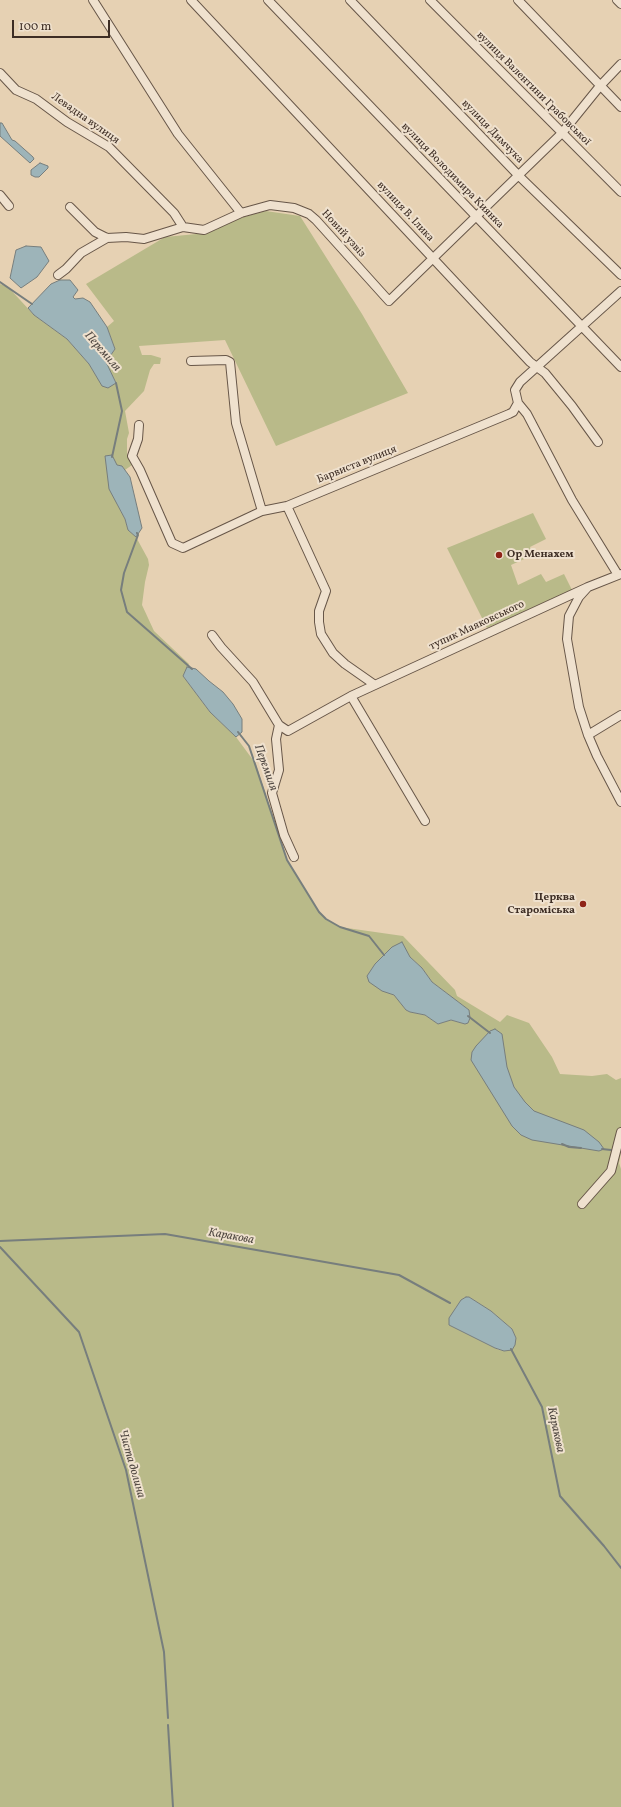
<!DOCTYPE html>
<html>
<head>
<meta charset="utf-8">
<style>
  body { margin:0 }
  #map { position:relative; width:621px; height:1807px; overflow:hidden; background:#e6d1b3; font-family:Vollkorn,serif }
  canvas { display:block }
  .scale { position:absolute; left:12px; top:20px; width:98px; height:18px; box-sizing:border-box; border:2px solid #3d2d24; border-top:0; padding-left:5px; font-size:12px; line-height:14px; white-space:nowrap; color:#3d2d24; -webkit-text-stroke:3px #efe1ce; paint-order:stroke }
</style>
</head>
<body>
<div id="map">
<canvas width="621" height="1807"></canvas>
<div class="scale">100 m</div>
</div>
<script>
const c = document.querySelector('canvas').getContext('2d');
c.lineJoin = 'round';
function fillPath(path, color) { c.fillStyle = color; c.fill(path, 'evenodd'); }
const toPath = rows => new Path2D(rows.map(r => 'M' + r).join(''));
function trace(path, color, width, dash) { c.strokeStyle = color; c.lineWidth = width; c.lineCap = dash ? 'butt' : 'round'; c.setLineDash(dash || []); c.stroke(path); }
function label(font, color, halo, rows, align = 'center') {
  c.font = font + ' Vollkorn,serif'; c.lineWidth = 4; c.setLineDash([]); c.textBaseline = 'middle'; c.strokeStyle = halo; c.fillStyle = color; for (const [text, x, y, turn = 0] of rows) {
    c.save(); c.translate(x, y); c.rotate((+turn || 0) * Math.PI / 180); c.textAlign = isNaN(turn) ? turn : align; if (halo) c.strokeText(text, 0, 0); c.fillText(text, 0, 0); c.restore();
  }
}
fillPath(toPath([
  [266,211,300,216,362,314,408,393,276,446,225,340,139,346,142,355,151,355,161,358,160,364,154,364,150,370,144,391,125,411,129,433,127,439,127,455,132,465,125,470,122,466,117,465,117,504,125,519,128,530,136,537,148,559,149,565,145,582,142,605,154,631,189,664,183,676,210,712,236,737,256,764,287,860,319,912,326,919,340,927,403,936,455,990,457,996,500,1022,507,1015,529,1023,552,1057,560,1074,592,1076,607,1074,616,1080,621,1078,621,1152,619,1163,621,1169,621,1807,0,1807,0,284,8,287,34,315,67,339,89,364,102,385,116,383,106,362,115,349,107,327,114,321,86,284,165,237,207,233,240,218],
  [410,957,422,968,432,982,469,1010,470,1018,468,1023,465,1024,451,1020,438,1024,425,1015,410,1012,406,1010,396,997,367,976,375,964],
  [469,1297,491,1311,512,1329,516,1338,508,1351,499,1350,449,1325,449,1321,456,1307,464,1298],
  [533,513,546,539,530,547,533,555,511,565,518,585,541,574,546,582,564,574,572,590,487,628,447,548]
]), '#b9ba89');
const water = toPath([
  [0,123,2,123,12,140,15,141,33,157,34,159,30,163,0,136,0,123],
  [40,163,48,166,48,168,39,177,35,177,31,175,31,170,40,163],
  [26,246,41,247,49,261,37,277,21,288,10,278,16,250,26,246],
  [60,280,70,280,78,290,73,297,75,299,83,298,90,302,107,327,115,349,106,362,116,383,108,388,102,386,89,364,67,339,34,315,28,308,51,284,60,280],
  [112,455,117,465,122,466,130,477,142,528,136,537,128,530,125,519,109,489,105,456,112,455],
  [187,667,196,669,209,681,223,692,233,704,242,719,242,732,236,737,210,712,183,676,187,667],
  [402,942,410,957,422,968,432,982,469,1010,470,1018,468,1023,465,1024,451,1020,438,1024,425,1015,410,1012,406,1010,394,995,382,991,369,982,367,976,375,964,392,947,402,942],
  [495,1029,502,1034,507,1067,514,1087,525,1102,534,1111,584,1130,599,1142,604,1149,599,1151,532,1140,521,1135,512,1126,471,1060,472,1052,476,1046,490,1031,495,1029],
  [466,1297,469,1297,491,1311,512,1329,516,1338,515,1345,512,1350,504,1351,495,1348,449,1325,449,1318,461,1300,466,1297]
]);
fillPath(water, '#9db4b9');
trace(water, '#777e7d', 1);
trace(toPath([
  [0,282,32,304],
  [112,457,122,411,116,383],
  [137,533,138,535,124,573,121,590,127,612,192,669],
  [238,732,249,746,287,860,319,912,326,919,340,927,369,936,384,955],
  [468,1016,490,1033],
  [562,1144,569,1147,581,1148],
  [602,1149,611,1150],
  [0,1241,165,1234,399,1275,450,1303],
  [0,1247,79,1332,126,1470,164,1652,168,1718],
  [511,1349,542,1407,560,1496,604,1546,621,1568],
  [168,1725,173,1807]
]), '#777e7d', 2);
const minor = toPath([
  [93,0,178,134,241,213],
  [191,0,530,362,545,373,572,406,598,442],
  [268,0,621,367],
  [350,0,519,176,621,275],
  [430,0,621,192],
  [518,0,621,107],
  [617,0,621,4],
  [0,73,16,90,36,99,67,122,109,147,174,213,183,227],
  [0,195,9,206],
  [70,207,95,232,107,238,126,237,144,239,183,227,204,230,241,213,270,205,294,208,309,214,316,220,389,301,562,133,600,86,621,64],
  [58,275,66,269,81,253,107,238],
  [191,361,226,360,230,362,236,423,262,511],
  [518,403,527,414,572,500,618,575],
  [139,425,138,439,132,456,140,470,172,543,183,548,262,511,287,506,509,414,513,412,518,403,515,390,520,382,621,291],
  [287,506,326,591,319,611,319,622,321,634,333,653,345,664,375,685],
  [621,574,588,587,579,597,569,616,567,639,579,707,588,735,597,756,621,802],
  [212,635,221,647,253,682,279,725,288,731,351,696,588,587],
  [351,696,425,821],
  [279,725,276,739,279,770,272,793,284,835,294,857],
  [588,735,621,715],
  [582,1204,611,1171,621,1132]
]);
trace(minor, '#675648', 10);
trace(minor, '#efe1ce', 8);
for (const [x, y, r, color] of [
  [499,555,4,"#8f2418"],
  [583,904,4,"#8f2418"]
]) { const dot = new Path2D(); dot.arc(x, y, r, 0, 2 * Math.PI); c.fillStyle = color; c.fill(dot); trace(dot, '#efe1ce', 1.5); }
label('11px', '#3d2d24', '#efe1ce', [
  ["вулиця Валентини Грабовської",533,89,45],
  ["Левадна вулиця",85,119,35],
  ["вулиця Димчука",492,132,46],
  ["вулиця Володимира Киянка",452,176,46],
  ["вулиця В. Ілика",405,212,47],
  ["Новий узвіз",343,234,48],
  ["Барвиста вулиця",357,465,-22],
  ["тупик Маяковського",477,626,-25]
]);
label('bold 11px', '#3d2d24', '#efe1ce', [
  ["Ор Менахем",507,555],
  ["Церква",575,898,"right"],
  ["Староміська",575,911,"right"]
], 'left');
label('italic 12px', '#504842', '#efe1ce', [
  ["Перемиля",102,352,49],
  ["Перемиля",265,768,70],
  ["Каракова",231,1237,10],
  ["Каракова",555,1430,78],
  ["Чиста долина",131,1464,74]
]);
</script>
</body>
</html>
